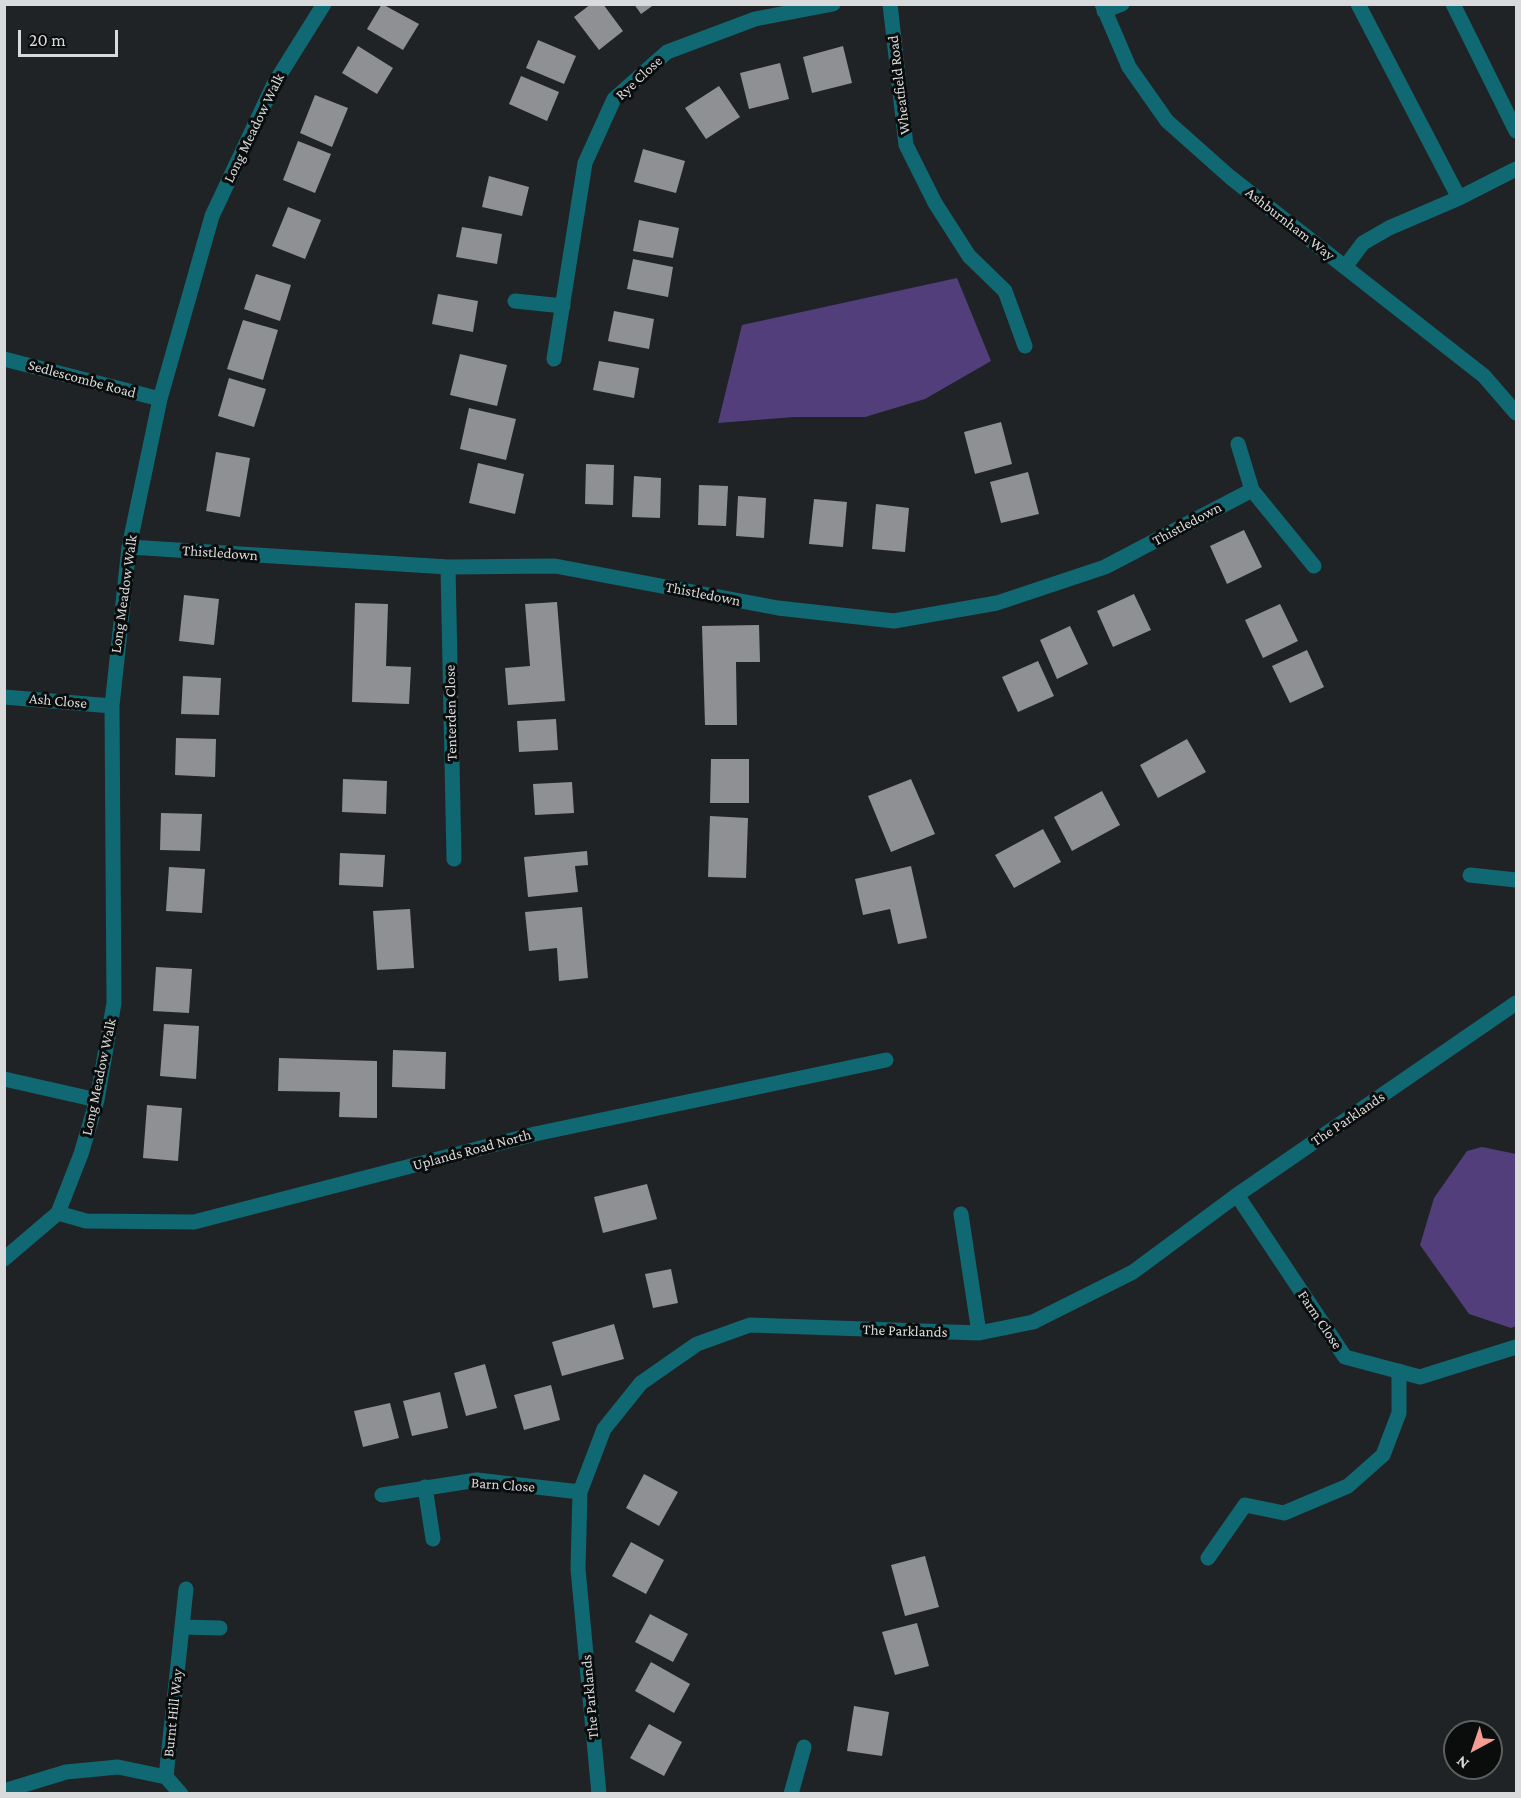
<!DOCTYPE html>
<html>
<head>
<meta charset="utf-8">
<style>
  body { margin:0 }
  #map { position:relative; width:1521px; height:1798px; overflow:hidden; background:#202326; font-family:"Crimson Pro",serif }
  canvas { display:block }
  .frame { position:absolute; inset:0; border:6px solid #d8dadb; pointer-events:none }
  .north { position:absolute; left:1443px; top:1720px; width:60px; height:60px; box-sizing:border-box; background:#0b0d0d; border:2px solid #5d5f5f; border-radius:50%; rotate:220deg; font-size:16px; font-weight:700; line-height:24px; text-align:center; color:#d8dadb }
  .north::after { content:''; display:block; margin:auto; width:21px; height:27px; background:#f59c94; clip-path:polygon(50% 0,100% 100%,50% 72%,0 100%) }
  .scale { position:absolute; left:18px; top:30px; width:100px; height:27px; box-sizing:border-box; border:3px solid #d8dadb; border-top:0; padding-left:8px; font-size:18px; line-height:21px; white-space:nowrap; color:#d8dadb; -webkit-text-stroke:4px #0b0d0d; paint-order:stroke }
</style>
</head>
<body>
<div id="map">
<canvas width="1521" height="1798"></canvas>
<div class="frame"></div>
<div class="north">N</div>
<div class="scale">20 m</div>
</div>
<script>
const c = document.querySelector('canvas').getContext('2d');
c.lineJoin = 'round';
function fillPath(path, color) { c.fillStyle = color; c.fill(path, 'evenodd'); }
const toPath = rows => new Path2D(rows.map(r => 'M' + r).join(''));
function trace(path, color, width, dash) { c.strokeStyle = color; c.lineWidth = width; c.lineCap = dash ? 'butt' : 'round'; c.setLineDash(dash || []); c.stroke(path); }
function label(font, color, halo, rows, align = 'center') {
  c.font = font + ' "Crimson Pro",serif'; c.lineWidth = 6; c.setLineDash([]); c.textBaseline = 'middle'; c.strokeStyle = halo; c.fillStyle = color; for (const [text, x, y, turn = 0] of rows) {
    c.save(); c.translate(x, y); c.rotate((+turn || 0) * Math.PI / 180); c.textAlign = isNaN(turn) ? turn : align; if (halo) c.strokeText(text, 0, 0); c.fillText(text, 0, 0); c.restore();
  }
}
fillPath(toPath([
  [957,278,991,361,925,399,865,417,794,417,718,423,742,325],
  [1482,1147,1516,1154,1516,1326,1511,1328,1469,1314,1420,1245,1434,1198,1467,1151]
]), '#513e7b');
fillPath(toPath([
  [382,4,419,24,403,50,367,29],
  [591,4,603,4,623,31,599,50,574,17],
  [634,4,655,4,641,14],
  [538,40,576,56,564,84,526,68],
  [358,46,393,68,377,94,342,73],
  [843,46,852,83,812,93,803,57],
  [780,63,789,99,749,109,740,73],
  [521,76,559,92,547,121,509,104],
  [719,86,740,117,706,139,685,108],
  [315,95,348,108,332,147,300,133],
  [298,141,331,154,315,193,283,180],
  [643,149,685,161,676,193,634,182],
  [489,176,529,187,522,216,482,207],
  [288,207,321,220,305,259,272,246],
  [639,220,679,228,673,258,633,251],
  [462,227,502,234,497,264,456,257],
  [633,259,673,267,668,297,627,289],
  [256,274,291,285,280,321,244,309],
  [438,294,478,301,473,332,432,324],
  [614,311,654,319,649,349,608,341],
  [243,320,278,330,263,380,227,369],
  [460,354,507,365,497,406,450,395],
  [599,361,639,368,634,398,593,390],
  [229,378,266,389,254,427,218,416],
  [469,408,516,419,506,460,460,449],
  [1001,422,1012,464,975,474,964,432],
  [216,452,250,458,240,517,206,511],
  [478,463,524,474,515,514,469,503],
  [586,464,614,465,613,505,585,504],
  [1028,472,1039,514,1001,523,990,482],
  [634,476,661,478,660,518,632,517],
  [699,485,728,486,726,526,698,525],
  [738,496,766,498,764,538,736,536],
  [814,499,847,502,843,547,809,544],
  [876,504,909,508,905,552,872,549],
  [1244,530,1262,567,1227,584,1210,546],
  [1134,594,1151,630,1113,647,1097,611],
  [184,595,219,599,214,645,179,641],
  [557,602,565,701,508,705,505,668,530,666,525,604],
  [355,603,388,604,386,666,411,667,409,704,352,702],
  [1280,604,1298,641,1263,658,1245,620],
  [759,625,760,662,736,662,737,725,705,725,702,626],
  [1070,626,1088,664,1057,679,1040,640],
  [1307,650,1324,687,1290,703,1272,666],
  [1038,661,1054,696,1018,712,1002,677],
  [183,676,221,678,219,715,181,714],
  [556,719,558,750,519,752,517,721],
  [176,738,216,739,215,777,175,775],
  [1187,739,1206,772,1158,798,1140,765],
  [711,759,749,759,749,803,710,803],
  [343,779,387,781,386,814,342,812],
  [911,779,935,834,891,852,868,796],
  [572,782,574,813,535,815,533,784],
  [1102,791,1120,825,1072,851,1054,817],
  [161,813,202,814,200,851,160,850],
  [710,816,748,818,746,878,708,877],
  [1043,829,1061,862,1014,888,995,855],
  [587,851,588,865,575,866,578,892,528,897,524,857],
  [340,853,385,855,383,887,339,885],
  [911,866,927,938,898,944,890,909,863,915,855,879],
  [169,867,205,869,202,913,166,911],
  [582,907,588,978,559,981,557,948,529,951,525,912],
  [410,909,414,968,377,970,373,911],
  [156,967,192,969,189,1013,153,1011],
  [164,1024,199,1026,196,1079,160,1076],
  [393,1050,446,1052,445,1089,392,1087],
  [279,1058,377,1061,377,1118,339,1117,340,1092,278,1091],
  [147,1105,182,1108,178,1161,143,1158],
  [647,1184,657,1219,603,1233,594,1197],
  [671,1269,678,1303,653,1308,645,1274],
  [614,1324,624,1359,562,1376,552,1342],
  [485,1364,497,1408,466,1416,454,1373],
  [551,1385,560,1420,524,1430,514,1395],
  [440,1392,448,1428,412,1436,403,1401],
  [390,1403,399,1438,363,1447,354,1411],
  [644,1474,678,1492,659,1526,626,1508],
  [631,1542,664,1560,646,1594,612,1576],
  [925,1556,939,1607,905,1616,891,1565],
  [650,1614,688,1634,673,1662,635,1642],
  [917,1623,929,1666,895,1675,882,1632],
  [651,1662,690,1684,674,1713,635,1691],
  [854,1706,889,1712,882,1756,847,1751],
  [649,1724,682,1742,664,1776,630,1758]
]), '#8f9094');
trace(toPath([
  [890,4,906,145,935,203,969,256,1005,291,1025,346],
  [1102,4,1129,67,1167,121,1230,177,1484,376,1516,413],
  [1358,4,1459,198],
  [1453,4,1516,131],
  [1104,11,1122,4],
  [1345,267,1363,243,1389,228,1459,198,1516,169],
  [515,301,563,306],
  [4,359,160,399],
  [554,359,585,163,614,99,667,52,755,19,833,4],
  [1238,444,1252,490],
  [129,547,448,567,555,566,778,608,894,621,997,603,1105,567,1252,490,1314,566],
  [448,567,454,859],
  [4,697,112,706],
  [1470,875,1516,880],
  [4,1079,97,1100],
  [1237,1195,1345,1357,1420,1377,1516,1347],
  [58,1213,86,1221,194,1222,535,1134,886,1060],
  [961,1214,979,1333],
  [4,1259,58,1213,81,1154,97,1100,114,1003,112,706,129,547,160,399,212,216,274,84,324,4],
  [425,1487,433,1539],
  [382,1495,477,1480,580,1492],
  [1208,1558,1245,1505,1284,1513,1348,1486,1383,1455,1399,1413,1399,1371],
  [182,1627,220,1628],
  [4,1791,66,1772,118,1767,166,1777],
  [181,1794,166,1777,186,1589],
  [599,1794,578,1569,580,1492,604,1429,641,1383,697,1344,750,1325,979,1333,1033,1322,1133,1272,1237,1195,1516,1003],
  [791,1794,804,1747]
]), '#106872', 15);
label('15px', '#d8dadb', '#0b0d0d', [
  ["Rye Close",639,78,-43],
  ["Wheatfield Road",899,85,-97],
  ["Long Meadow Walk",254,128,-64],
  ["Ashburnham Way",1290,224,38],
  ["Sedlescombe Road",82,379,15],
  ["Thistledown",1187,524,-28],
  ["Thistledown",220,553,4],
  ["Long Meadow Walk",124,594,-82],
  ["Thistledown",703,594,11],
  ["Ash Close",58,701,5],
  ["Tenterden Close",451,713,-91],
  ["Long Meadow Walk",99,1077,-78],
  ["The Parklands",1348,1119,-34],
  ["Uplands Road North",472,1150,-15],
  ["Farm Close",1320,1320,56],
  ["The Parklands",905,1331,2],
  ["Barn Close",503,1485,4],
  ["The Parklands",590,1697,-95],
  ["Burnt Hill Way",173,1713,-84]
]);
</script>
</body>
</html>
